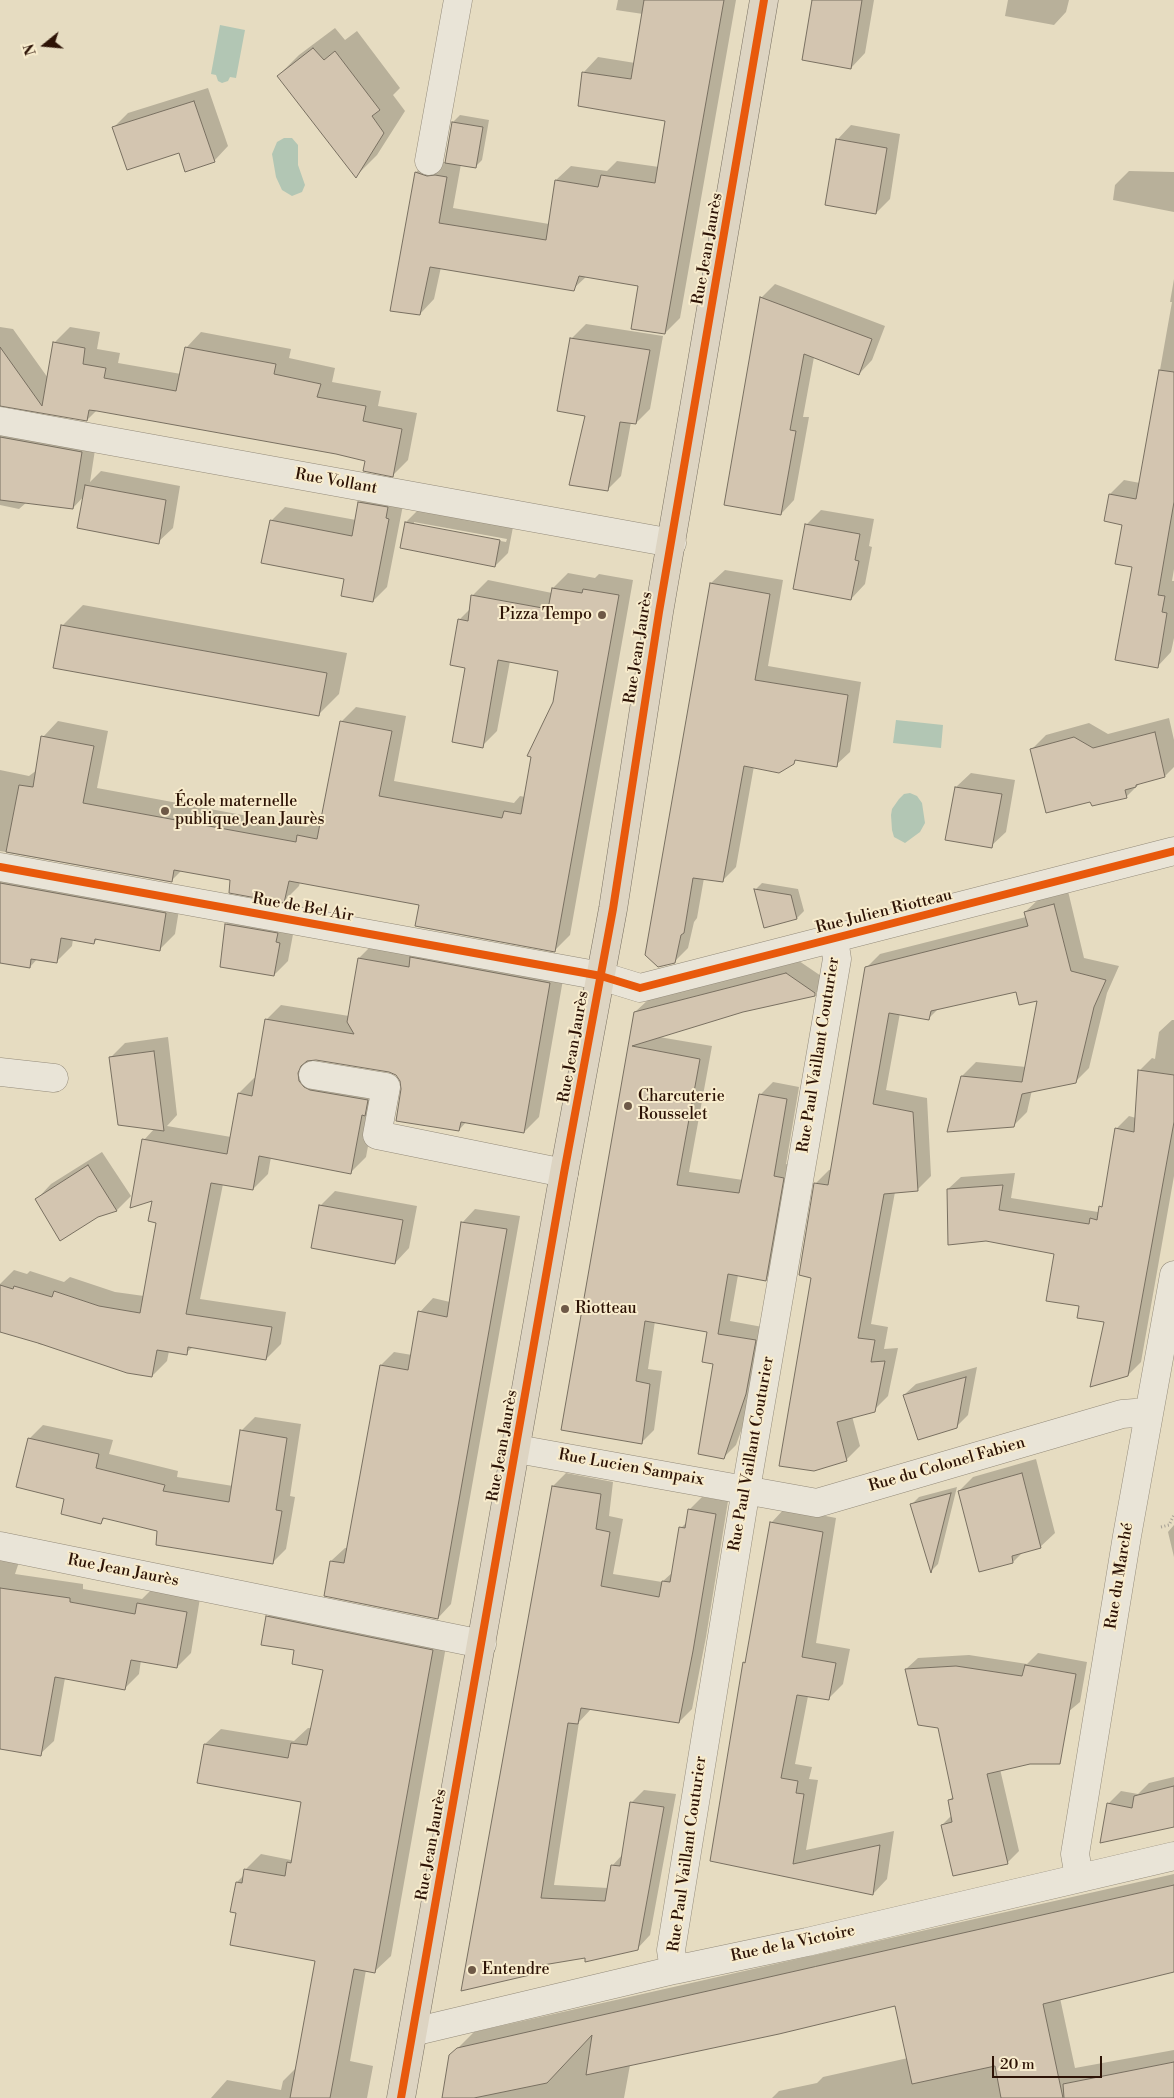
<!DOCTYPE html>
<html>
<head>
<meta charset="utf-8">
<style>
  body { margin:0 }
  #map { position:relative; width:1174px; height:2098px; overflow:hidden; background:#e6dcc1; font-family:"Libre Bodoni",serif }
  canvas { display:block }
  .north { position:absolute; left:20px; top:20px; width:50px; height:50px; -webkit-text-stroke:4px #f8eccd; paint-order:stroke; rotate:253deg; font-size:14px; font-weight:700; line-height:20px; text-align:center; color:#2d1306 }
  .north::after { content:''; display:block; margin:auto; width:18px; height:22px; background:#2d1306; clip-path:polygon(50% 0,100% 100%,50% 72%,0 100%) }
  .scale { position:absolute; left:992px; top:2056px; width:110px; height:22px; box-sizing:border-box; border:2px solid #2d1306; border-top:0; padding-left:6px; font-size:15px; line-height:18px; white-space:nowrap; color:#2d1306; -webkit-text-stroke:4px #f8eccd; paint-order:stroke }
</style>
</head>
<body>
<div id="map">
<canvas width="1174" height="2098"></canvas>
<div class="north">N</div>
<div class="scale">20 m</div>
</div>
<script>
const c = document.querySelector('canvas').getContext('2d');
c.lineJoin = 'round';
function fillPath(path, color) { c.fillStyle = color; c.fill(path, 'evenodd'); }
const toPath = rows => new Path2D(rows.map(r => 'M' + r).join(''));
function trace(path, color, width, dash) { c.strokeStyle = color; c.lineWidth = width; c.lineCap = dash ? 'butt' : 'round'; c.setLineDash(dash || []); c.stroke(path); }
function label(font, color, halo, rows, align = 'center') {
  c.font = font + ' "Libre Bodoni",serif'; c.lineWidth = 4; c.setLineDash([]); c.textBaseline = 'middle'; c.strokeStyle = halo; c.fillStyle = color; for (const [text, x, y, turn = 0] of rows) {
    c.save(); c.translate(x, y); c.rotate((+turn || 0) * Math.PI / 180); c.textAlign = isNaN(turn) ? turn : align; if (halo) c.strokeText(text, 0, 0); c.fillText(text, 0, 0); c.restore();
  }
}
fillPath(toPath([
  [220,25,245,30,236,78,230,77,228,81,222,83,218,81,216,75,211,74],
  [284,138,292,138,298,145,298,165,305,185,302,192,292,196,282,190,276,177,272,154,277,142],
  [896,720,943,725,941,748,893,743],
  [910,793,917,796,922,803,925,823,920,832,905,843,894,837,892,830,891,815,892,809,899,799,904,794]
]), '#b2c6b4');
fillPath(toPath([
  [618,0,736,0,680,318,665,333,639,285,587,276,573,289,441,267,434,299,420,314,392,310,416,172,431,158,442,162,446,162,453,122,460,115,489,120,482,160,475,167,461,164,453,208,549,224,556,180,571,166,607,171,617,161,659,167,666,119,579,105,584,72,598,57,635,63,643,14,616,10],
  [813,0,874,0,865,53,851,68],
  [1008,0,1069,0,1066,12,1054,25,1005,16],
  [335,28,345,40,357,31,400,88,393,95,405,111,377,155,356,176,278,76,299,55],
  [208,88,228,146,214,161,180,151,114,127,128,113],
  [851,125,900,134,890,199,876,213,837,140],
  [1129,171,1174,172,1174,212,1113,200,1115,185],
  [1174,279,1174,569,1172,581,1174,581,1174,638,1171,652,1157,667,1123,524,1110,494,1124,480,1140,483,1172,302,1170,302],
  [775,284,885,326,872,360,859,374,814,357,803,417,809,417,794,500,781,514,761,298],
  [586,324,663,336,650,409,636,423,631,422,621,476,607,490,587,415,572,338],
  [0,327,13,329,48,378,54,343,70,327,100,332,97,349,120,353,118,363,181,374,186,348,201,332,291,349,289,358,335,368,332,382,381,391,378,406,417,413,408,460,393,475,367,460,336,453,97,410,87,420,0,405],
  [0,406,1,411,97,437,90,482,101,471,180,486,173,528,158,542,84,496,73,508,27,502,19,509,0,505],
  [373,488,403,505,387,587,373,601,271,521,285,507,356,520,359,502],
  [419,509,513,527,508,553,495,566,406,522],
  [414,522,507,539,506,542,414,525],
  [821,510,874,519,869,546,872,547,865,584,851,599,806,525],
  [725,570,783,580,768,666,861,682,850,752,836,765,797,759,793,763,754,766,736,867,722,881,704,878,697,918,694,922,688,948,674,962,711,583],
  [568,573,595,578,599,574,633,580,570,935,555,950,420,904,300,882,299,886,284,901,232,879,182,870,171,881,0,851,0,770,29,776,37,770,43,737,58,721,108,731,97,788,307,827,313,821,321,822,341,722,356,707,406,716,394,781,514,803,520,796,525,797,554,703,560,670,510,661,497,731,482,746,459,620,471,608,473,595,488,580,552,593,553,588],
  [83,605,347,653,339,694,318,715,62,626],
  [1169,718,1174,740,1174,767,1165,776,1141,782,1126,797,1032,749,1046,735,1089,723,1108,734],
  [971,773,1015,780,1006,832,991,846,947,839,956,787],
  [0,856,181,898,175,934,160,949,98,938,94,943,73,939,72,946,57,961,38,958,30,967,0,962],
  [762,883,798,889,804,911,797,918,755,890],
  [1068,891,1084,958,1119,966,1107,993,1089,1068,1075,1082,1032,1090,1027,1112,1013,1126,962,1076,976,1062,1026,1067,1038,999,1017,991,939,1008,928,1019,900,1013,886,1090,927,1098,931,1176,917,1190,895,1192,871,1324,888,1327,884,1349,898,1348,888,1396,874,1410,852,1416,860,1446,846,1460,814,1470,813,1277,816,1183,829,1170,832,1170,866,968,880,954,1026,917,1025,912,1039,899],
  [241,910,294,929,288,961,274,975,226,924],
  [374,943,565,968,539,1117,524,1132,467,1121,459,1130,403,1089,402,1081,396,1074,389,1070,312,1059,313,1066,382,1085,376,1103,366,1157,351,1172,271,1157,268,1174,253,1189,223,1184,200,1299,286,1312,281,1344,266,1359,193,1347,186,1353,169,1351,167,1361,152,1376,52,1346,38,1344,39,1342,0,1328,0,1284,14,1270,27,1274,30,1271,64,1282,70,1277,115,1292,144,1296,158,1222,144,1140,155,1128,111,1057,125,1043,168,1037,177,1115,167,1126,231,1137,239,1093,254,1078,256,1079,266,1020,281,1005,349,1016,359,958],
  [799,961,827,980,814,995,743,1011,659,1037,712,1046,689,1172,743,1180,760,1095,773,1082,799,1087,786,1164,796,1165,778,1267,765,1279,738,1275,730,1321,768,1328,759,1381,736,1445,723,1458,714,1363,709,1331,655,1321,648,1369,662,1371,654,1430,641,1443,562,1429,635,1012,648,1000],
  [1172,1020,1174,1020,1174,1176,1141,1362,1128,1375,1106,1321,1080,1305,1055,1253,948,1189,961,1177,1015,1173,1011,1198,1098,1212,1104,1203,1116,1129,1129,1116,1136,1118,1139,1071,1152,1058,1155,1059,1159,1032],
  [102,1152,131,1196,117,1210,97,1216,37,1199,51,1184],
  [335,1191,417,1206,409,1248,395,1263,320,1206],
  [475,1209,520,1216,451,1604,438,1618,325,1595,331,1561,345,1548,348,1548,381,1365,394,1352,412,1355,420,1312,433,1298,450,1302,462,1223],
  [977,1367,968,1415,956,1427,904,1395,916,1384],
  [255,1417,301,1424,290,1496,295,1497,286,1549,272,1563,159,1530,106,1517,100,1523,66,1498,29,1439,43,1425,113,1440,109,1454,178,1471,177,1477,233,1486,241,1431],
  [1036,1459,1055,1533,1040,1547,1023,1552,1013,1562,959,1491,973,1477],
  [566,1473,613,1482,609,1516,623,1519,613,1574,662,1582,673,1572,681,1528,687,1522,689,1510,702,1497,728,1501,706,1637,692,1709,679,1722,591,1709,579,1722,554,1885,608,1888,612,1866,623,1854,631,1803,644,1790,676,1794,650,1935,637,1949,539,1964,529,1974,553,1486],
  [957,1487,938,1564,932,1570,912,1504,919,1497],
  [785,1508,836,1518,816,1643,850,1649,843,1684,829,1698,808,1696,795,1764,812,1767,809,1779,818,1780,806,1850,894,1831,887,1879,873,1894,711,1860,744,1663,747,1659,771,1523],
  [1174,1525,1174,1557,1168,1532],
  [0,1555,20,1559,15,1574,83,1584,83,1589,142,1599,152,1589,200,1598,191,1653,177,1667,141,1660,139,1674,125,1688,65,1678,54,1741,40,1754,0,1747],
  [282,1601,448,1635,391,1956,375,1971,366,1970,350,2061,373,2066,367,2098,211,2098,227,2080,281,2090,283,2081,297,2067,317,1960,237,1882,244,1875,245,1870,261,1854,291,1860,293,1858,302,1801,205,1744,221,1729,294,1741,308,1728,312,1728,324,1669,296,1649,267,1617],
  [1038,1653,1087,1662,1080,1702,1000,1769,1019,1851,1007,1863,942,1825,952,1815,949,1800,954,1796,939,1727,906,1669,918,1658,969,1655,1027,1664],
  [1174,1777,1174,1825,1108,1804,1121,1791,1138,1794,1149,1783],
  [1174,1874,1174,1917,1060,1998,1075,2068,1174,2050,1174,2098,772,2098,779,2091,817,2083,823,2077,908,2058,896,2005,630,2065,624,2098,443,2098,450,2056,474,2032]
]), '#0003');
const building = toPath([
  [644,0,724,0,665,334,631,329,638,286,579,276,574,291,430,267,420,315,390,311,415,172,427,176,435,175,447,177,439,223,546,240,555,180,598,187,601,175,655,183,665,121,578,106,582,72,631,79,644,0],
  [812,0,862,0,851,69,802,60,812,0],
  [313,48,324,60,335,51,380,110,372,116,384,133,356,178,277,76,313,48],
  [194,101,215,162,185,172,179,153,127,170,112,127,194,101],
  [452,122,483,127,476,168,445,163,452,122],
  [836,139,887,148,876,214,825,205,836,139],
  [760,297,872,339,859,375,804,354,790,430,796,431,781,515,724,505,760,297],
  [570,338,650,350,636,424,620,422,608,491,569,485,585,416,557,411,570,338],
  [53,342,85,348,83,364,106,368,104,378,176,391,185,347,276,364,274,374,321,384,317,397,366,406,363,421,402,429,393,477,363,471,365,461,336,454,97,411,89,410,87,421,0,406,0,347,42,406,53,342],
  [1159,370,1174,372,1174,502,1158,595,1165,596,1162,612,1167,613,1158,668,1115,660,1132,567,1115,564,1122,525,1104,521,1109,494,1136,499,1159,370],
  [0,437,82,452,73,509,0,500,0,437],
  [85,485,166,500,159,544,77,528,85,485],
  [358,502,388,507,386,518,389,519,373,602,341,596,344,579,261,563,270,520,352,536,358,502],
  [405,522,500,540,495,567,400,548,405,522],
  [805,524,860,534,855,560,859,561,851,600,793,589,805,524],
  [710,583,770,594,755,680,848,695,837,767,795,760,794,764,779,773,744,766,723,882,693,878,684,933,681,935,675,963,658,967,645,955,710,583],
  [552,588,582,593,583,589,619,595,555,952,415,926,419,905,289,881,284,903,229,893,230,880,174,870,172,882,6,852,19,785,33,787,41,736,94,746,83,803,296,842,297,835,317,839,340,721,392,731,379,796,502,818,504,811,521,814,531,757,527,756,553,702,558,671,498,660,483,748,452,742,465,668,450,665,458,619,468,621,471,595,548,609,552,588],
  [61,625,327,673,319,716,53,668,61,625],
  [1155,732,1165,777,1136,785,1136,787,1125,790,1127,798,1092,806,1090,802,1046,813,1030,749,1074,737,1093,748,1155,732],
  [955,787,1002,794,992,848,945,840,955,787],
  [0,883,166,913,160,951,95,939,94,944,61,938,57,963,31,959,30,968,0,963,0,883],
  [754,889,791,895,797,919,764,928,754,889],
  [1054,904,1071,971,1106,980,1094,1007,1076,1083,1022,1094,1014,1127,947,1132,961,1076,1022,1082,1037,1001,1019,1005,1016,992,931,1011,929,1020,889,1013,873,1104,913,1112,918,1191,884,1194,858,1338,875,1340,871,1362,885,1361,875,1412,837,1422,847,1461,814,1471,779,1466,811,1278,799,1275,814,1183,828,1185,865,967,1028,926,1024,912,1054,904],
  [225,924,278,933,276,942,280,943,274,976,220,967,225,924],
  [410,957,550,983,524,1133,461,1122,459,1131,396,1121,401,1089,400,1081,396,1075,389,1072,316,1060,307,1061,301,1066,298,1073,299,1081,304,1087,310,1090,368,1100,365,1116,362,1115,351,1174,259,1156,253,1190,211,1183,186,1314,272,1327,266,1360,188,1347,187,1355,157,1350,152,1377,127,1373,38,1343,0,1332,0,1285,13,1289,14,1286,52,1297,54,1291,99,1306,140,1313,156,1223,148,1221,152,1201,130,1208,142,1139,227,1154,238,1093,252,1096,265,1019,354,1034,347,1022,358,958,409,967,410,957],
  [786,973,815,993,815,996,743,1012,632,1046,700,1059,677,1185,739,1193,759,1094,787,1099,774,1176,784,1178,766,1281,728,1274,718,1334,756,1340,746,1394,724,1459,698,1454,713,1364,702,1362,707,1332,645,1321,636,1381,650,1384,642,1444,561,1430,634,1012,786,973],
  [154,1051,164,1131,118,1125,109,1057,154,1051],
  [1138,1070,1174,1075,1174,1122,1128,1376,1090,1387,1104,1322,1077,1318,1079,1306,1046,1301,1054,1254,986,1241,948,1245,947,1189,1003,1185,999,1210,1089,1224,1090,1218,1097,1220,1099,1206,1102,1207,1115,1128,1134,1132,1138,1070],
  [88,1165,117,1211,98,1217,60,1241,35,1199,88,1165],
  [319,1205,403,1220,395,1264,311,1248,319,1205],
  [461,1222,507,1229,438,1619,324,1596,330,1561,344,1563,380,1365,408,1370,418,1311,447,1317,461,1222],
  [966,1377,957,1428,918,1440,903,1395,966,1377],
  [240,1430,287,1438,276,1510,282,1511,273,1564,156,1545,157,1531,103,1518,101,1524,61,1514,64,1499,16,1487,28,1438,99,1454,96,1468,165,1485,163,1491,229,1502,240,1430],
  [1022,1473,1041,1548,1012,1556,1013,1563,979,1572,958,1491,1022,1473],
  [552,1486,601,1494,596,1529,610,1532,601,1586,659,1597,662,1581,670,1582,679,1527,685,1528,688,1509,716,1514,693,1651,679,1723,581,1708,578,1724,568,1723,541,1898,605,1901,611,1865,620,1866,630,1802,664,1807,638,1950,585,1962,585,1958,531,1967,530,1975,461,1991,552,1486],
  [951,1493,931,1573,910,1504,951,1493],
  [770,1522,823,1532,802,1657,836,1663,829,1700,797,1695,781,1778,798,1781,796,1793,804,1794,793,1864,880,1845,873,1895,710,1861,743,1662,745,1663,770,1522],
  [0,1588,70,1598,70,1602,135,1614,137,1603,187,1612,177,1668,131,1660,125,1690,55,1677,41,1756,0,1749,0,1588],
  [266,1616,433,1650,375,1973,354,1969,330,2098,290,2098,315,1961,230,1945,236,1913,230,1912,236,1882,242,1883,244,1869,285,1876,287,1862,291,1863,301,1802,197,1783,204,1744,288,1758,291,1743,307,1745,323,1670,292,1664,294,1650,261,1645,266,1616],
  [1025,1665,1076,1674,1060,1764,1030,1764,987,1774,1008,1864,953,1876,941,1825,952,1822,948,1800,953,1799,938,1728,918,1725,905,1669,956,1666,1022,1676,1025,1665],
  [1174,1786,1174,1827,1100,1843,1107,1803,1132,1808,1134,1796,1174,1786],
  [1174,1885,1174,1972,1043,2004,1063,2098,1001,2098,995,2066,912,2084,895,2006,779,2034,586,2075,592,2035,547,2083,474,2098,442,2098,449,2055,457,2048,1174,1885],
  [1174,2062,1174,2098,1064,2098,1063,2084,1174,2062]
]);
fillPath(building, '#d3c5b0');
trace(building, '#797061', 1);
const minor = toPath([
  [429,161,458,0],
  [0,421,672,543],
  [0,867,601,976,640,988,1174,851],
  [0,1072,54,1078],
  [313,1075,386,1087,377,1135,564,1173],
  [517,1449,817,1503,1122,1414,1148,1412],
  [0,1546,482,1644],
  [1079,1877,1075,1854,1127,1536,1174,1275],
  [674,1970,671,1950,746,1489,837,959,834,939],
  [413,2032,674,1970,807,1942,1174,1856]
]);
const major = toPath([
  [401,2098,564,1173,613,909,659,612,764,0]
]);
trace(minor, '#948b7a', 29);
trace(major, '#797061', 29);
trace(toPath([
  [1161,1527,1169,1525,1174,1515]
]), '#a59e93', 3, [1, 2.5]);
trace(minor, '#e9e4d7', 28);
trace(major, '#ddd4c2', 28);
trace(toPath([
  [0,867,601,976,640,988,1174,851],
  [401,2098,564,1173,613,909,659,612,764,0]
]), '#e8590c', 8);
for (const [x, y, r, color] of [
  [602,615,5,"#6e5947"],
  [165,811,5,"#6e5947"],
  [628,1106,5,"#6e5947"],
  [565,1309,5,"#6e5947"],
  [472,1970,5,"#6e5947"]
]) { const dot = new Path2D(); dot.arc(x, y, r, 0, 2 * Math.PI); c.fillStyle = color; c.fill(dot); trace(dot, '#f8eccd', 2); }
label('16px', '#2d1306', '#f8eccd', [
  ["Rue Jean Jaurès",708,249,-80],
  ["Rue Vollant",336,482,10],
  ["Rue Jean Jaurès",639,648,-81],
  ["Rue de Bel Air",303,908,10],
  ["Rue Julien Riotteau",884,912,-14],
  ["Rue Jean Jaurès",574,1047,-80],
  ["Rue Paul Vaillant Couturier",819,1055,-81],
  ["Rue Jean Jaurès",503,1446,-80],
  ["Rue Paul Vaillant Couturier",752,1454,-80],
  ["Rue du Colonel Fabien",947,1465,-16],
  ["Rue Lucien Sampaix",631,1468,10],
  ["Rue Jean Jaurès",123,1571,11],
  ["Rue du Marché",1120,1576,-81],
  ["Rue Jean Jaurès",432,1845,-80],
  ["Rue Paul Vaillant Couturier",688,1854,-82],
  ["Rue de la Victoire",793,1944,-12]
]);
label('16px', '#2d1306', '#f8eccd', [
  ["Pizza Tempo",592,615,"right"],
  ["École maternelle",175,802],
  ["publique Jean Jaurès",175,820],
  ["Charcuterie",638,1097],
  ["Rousselet",638,1115],
  ["Riotteau",575,1309],
  ["Entendre",482,1970]
], 'left');
</script>
</body>
</html>
